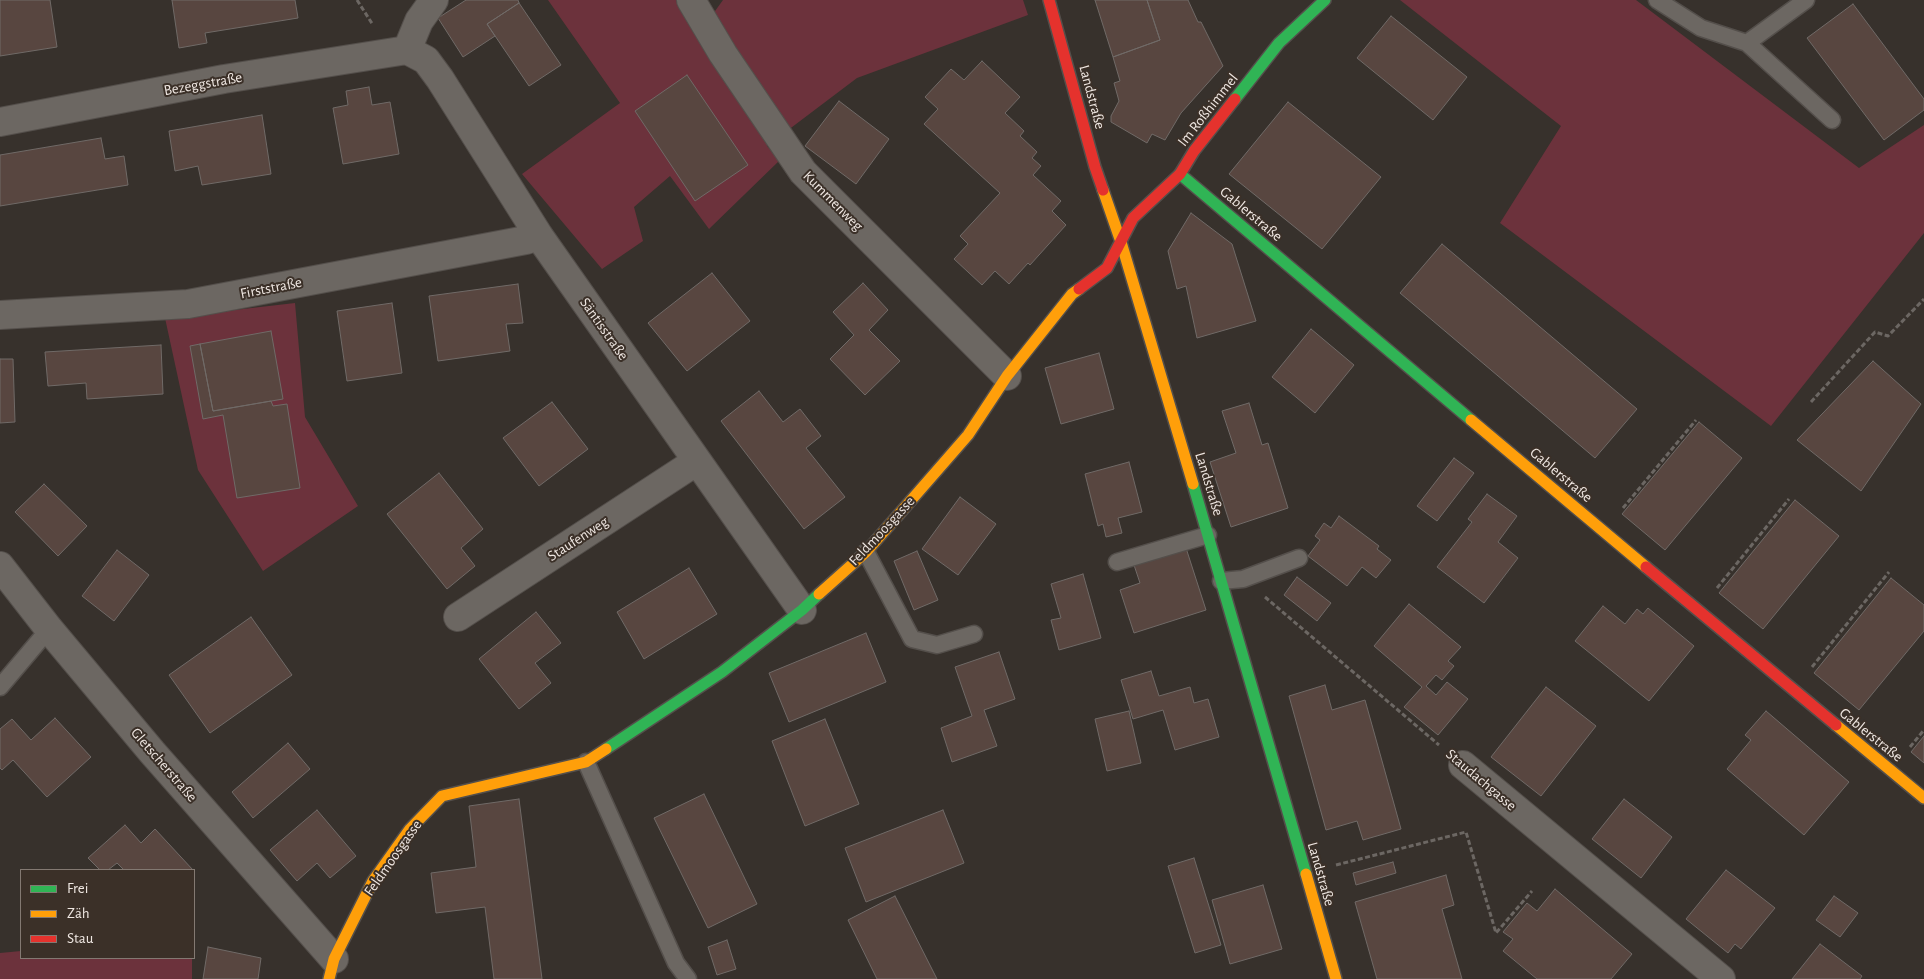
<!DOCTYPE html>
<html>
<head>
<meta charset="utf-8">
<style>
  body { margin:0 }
  #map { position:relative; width:1924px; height:979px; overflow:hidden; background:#37312c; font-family:"Alegreya Sans",sans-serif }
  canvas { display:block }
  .legend { position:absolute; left:20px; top:869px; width:175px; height:90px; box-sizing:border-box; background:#3b3028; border:1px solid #837972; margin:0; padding:6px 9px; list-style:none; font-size:15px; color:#efe7e2 }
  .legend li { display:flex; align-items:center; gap:10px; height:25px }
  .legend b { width:25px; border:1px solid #837972 }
</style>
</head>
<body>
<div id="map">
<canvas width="1924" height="979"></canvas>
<ul class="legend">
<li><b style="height:6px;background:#30b455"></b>Frei</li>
<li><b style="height:6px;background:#ff9f0a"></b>Zäh</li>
<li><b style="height:6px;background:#e5322d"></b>Stau</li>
</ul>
</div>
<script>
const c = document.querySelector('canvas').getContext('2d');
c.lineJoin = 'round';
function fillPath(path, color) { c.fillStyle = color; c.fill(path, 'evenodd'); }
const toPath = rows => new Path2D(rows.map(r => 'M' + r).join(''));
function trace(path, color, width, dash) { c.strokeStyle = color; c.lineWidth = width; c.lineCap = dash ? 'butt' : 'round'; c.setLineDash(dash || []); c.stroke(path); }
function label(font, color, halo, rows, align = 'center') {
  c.font = font + ' "Alegreya Sans",sans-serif'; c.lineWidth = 4; c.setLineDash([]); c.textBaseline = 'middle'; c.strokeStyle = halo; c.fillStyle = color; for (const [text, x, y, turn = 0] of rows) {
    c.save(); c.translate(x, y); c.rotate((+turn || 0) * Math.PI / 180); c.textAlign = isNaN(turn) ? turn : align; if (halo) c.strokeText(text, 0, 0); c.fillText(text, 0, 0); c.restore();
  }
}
fillPath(toPath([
  [548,0,677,0,697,36,723,0,1023,0,1028,15,857,78,767,146,780,160,709,229,670,176,634,207,643,241,602,269,522,174,620,103],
  [1400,0,1636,0,1859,168,1924,125,1924,233,1771,426,1500,223,1561,126],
  [295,303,305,417,358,506,263,571,198,470,165,318],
  [21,951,21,958,192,958,192,979,0,979,0,953]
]), '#6c323c');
const building = toPath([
  [0,0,50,0,57,47,0,56,0,0],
  [172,0,295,0,298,18,205,33,207,43,179,48,172,0],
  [466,0,518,0,519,3,487,24,495,36,463,57,438,18,466,0],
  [1095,0,1147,0,1160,40,1113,57,1095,0],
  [1147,0,1188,0,1198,22,1201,22,1223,66,1181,113,1165,140,1152,134,1147,143,1111,122,1111,116,1119,101,1114,83,1120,81,1113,57,1160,40,1147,0],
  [519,3,561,65,529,86,487,24,519,3],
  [1853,4,1924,99,1924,110,1884,140,1807,38,1853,4],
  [1391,16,1467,77,1433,120,1357,58,1391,16],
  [982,61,1020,97,1005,113,1024,131,1020,136,1037,152,1032,158,1041,166,1033,175,1061,201,1052,211,1066,225,1030,265,1028,263,1009,284,995,271,982,285,954,259,968,244,960,236,1000,193,924,124,938,109,925,97,951,69,964,80,982,61],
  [687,75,748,165,695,201,635,111,687,75],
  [369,87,372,105,390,102,399,154,343,164,333,108,348,105,346,91,369,87],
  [839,101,889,139,856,184,805,146,839,101],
  [1288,102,1381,177,1322,249,1229,174,1288,102],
  [262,115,271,174,202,185,198,166,175,171,169,131,262,115],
  [101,138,105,159,124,156,128,185,0,206,0,155,101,138],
  [1191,213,1232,244,1256,321,1197,338,1186,286,1177,289,1168,251,1191,213],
  [1442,244,1637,409,1595,458,1400,293,1442,244],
  [712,273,750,321,687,371,648,323,712,273],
  [863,283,888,310,869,330,900,361,865,395,830,359,854,335,833,312,863,283],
  [518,284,523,323,506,324,510,351,438,361,429,296,518,284],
  [392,303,402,373,347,381,337,311,392,303],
  [1311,329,1354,365,1315,413,1272,377,1311,329],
  [271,331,283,399,213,411,200,344,271,331],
  [200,344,213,411,271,401,273,406,287,404,300,488,237,498,223,415,203,419,190,346,200,344],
  [161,345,163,394,87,399,86,383,48,386,45,352,161,345],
  [1099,353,1114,409,1061,424,1045,368,1099,353],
  [0,359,13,359,15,422,0,423,0,359],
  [1873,361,1921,404,1861,491,1797,440,1873,361],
  [759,391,783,422,800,409,821,436,806,448,845,497,804,529,721,421,759,391],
  [552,402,588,449,539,486,503,438,552,402],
  [1249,403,1262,445,1268,443,1288,508,1231,527,1210,462,1236,453,1222,411,1249,403],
  [1699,422,1742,458,1665,550,1622,514,1699,422],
  [1454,458,1474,473,1437,521,1417,506,1454,458],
  [1129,462,1142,512,1118,518,1122,533,1106,537,1103,524,1098,526,1085,474,1129,462],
  [439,473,483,529,461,548,475,566,447,589,387,514,439,473],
  [44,484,87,526,58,556,15,512,44,484],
  [1487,494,1517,516,1498,542,1518,558,1484,603,1437,567,1472,522,1468,519,1487,494],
  [960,497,996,524,958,575,922,549,960,497],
  [1795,500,1839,536,1763,629,1719,593,1795,500],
  [1339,516,1379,546,1377,549,1391,560,1376,578,1362,567,1347,586,1308,556,1320,540,1315,536,1324,523,1331,528,1339,516],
  [1186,548,1206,610,1134,633,1120,590,1140,583,1134,565,1186,548],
  [117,550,149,575,114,621,82,596,117,550],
  [917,551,938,600,914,610,894,561,917,551],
  [689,568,717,614,644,659,617,612,689,568],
  [1083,574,1101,638,1059,650,1051,620,1061,618,1051,584,1083,574],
  [1297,577,1331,603,1317,621,1284,595,1297,577],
  [1891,578,1924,605,1924,631,1859,710,1814,673,1891,578],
  [1409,604,1461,647,1448,661,1454,666,1442,680,1436,675,1426,686,1436,695,1447,682,1468,699,1438,735,1404,707,1422,687,1374,646,1409,604],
  [1603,606,1625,624,1637,609,1643,614,1648,608,1694,646,1649,701,1575,641,1603,606],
  [536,612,561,643,535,663,551,683,519,709,479,659,536,612],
  [251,617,292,675,210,733,169,675,251,617],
  [866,633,886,682,789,722,769,673,866,633],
  [999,652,1015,699,984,710,997,746,952,762,941,728,972,716,955,667,999,652],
  [1151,671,1159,696,1190,687,1194,703,1208,699,1219,737,1175,750,1163,710,1133,719,1121,680,1151,671],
  [1325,685,1332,710,1365,700,1401,829,1363,840,1357,821,1326,830,1289,696,1325,685],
  [1546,687,1596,726,1541,796,1491,757,1546,687],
  [1129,711,1141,763,1107,771,1095,719,1129,711],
  [1766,711,1849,782,1804,835,1727,769,1751,740,1745,735,1766,711],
  [55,718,91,757,47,797,13,760,2,770,0,768,0,729,12,719,31,740,55,718],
  [825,719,859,804,805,826,772,741,825,719],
  [1924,736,1924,763,1911,752,1924,736],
  [288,743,310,769,253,818,232,792,288,743],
  [704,794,757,904,708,928,654,818,704,794],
  [519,799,542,979,494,979,485,907,436,913,431,873,476,867,469,806,519,799],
  [1624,799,1672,837,1641,878,1592,839,1624,799],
  [317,810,356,856,330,878,317,863,297,881,270,850,317,810],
  [943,810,964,863,866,902,845,848,943,810],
  [125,825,141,843,155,829,193,870,124,870,117,863,108,870,100,870,88,858,125,825],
  [1194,858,1221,945,1195,953,1168,866,1194,858],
  [1393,862,1396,873,1356,885,1353,873,1393,862],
  [1726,870,1775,908,1741,949,1735,944,1728,953,1686,919,1726,870],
  [1446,875,1454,905,1442,909,1462,979,1377,979,1355,902,1446,875],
  [1263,885,1282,949,1230,964,1212,900,1263,885],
  [1555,889,1632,954,1611,979,1537,979,1503,951,1513,939,1503,932,1527,903,1537,911,1555,889],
  [895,896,937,979,877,979,848,920,895,896],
  [1834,896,1858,913,1840,937,1816,920,1834,896],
  [727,940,736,969,717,975,708,947,727,940],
  [1820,944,1862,976,1860,979,1792,979,1820,944],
  [208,947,261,958,258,979,203,979,208,947]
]);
fillPath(building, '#584640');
trace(building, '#706a67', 1);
const lane = toPath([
  [1657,0,1701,28,1747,43,1832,120],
  [1747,43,1806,0],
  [866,552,912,639,937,645,974,634],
  [1117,562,1208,535],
  [1221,581,1243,579,1299,558],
  [0,687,49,629],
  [586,762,676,963,688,979]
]);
const street = toPath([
  [691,0,723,54,803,172,1007,376],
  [407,50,426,60,440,79,539,236,802,610],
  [407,50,419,21,434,0],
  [0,122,224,79,407,50],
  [0,315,188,304,526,240,539,236],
  [0,566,49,629,152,752,334,959],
  [458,617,697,461],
  [1463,765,1721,979]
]);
const fast = toPath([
  [1235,99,1279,43,1325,0],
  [1180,174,1471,420],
  [1193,484,1306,874],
  [606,749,722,672,802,610,819,594]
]);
const slow = toPath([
  [1103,190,1121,242,1193,484],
  [1471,420,1646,567],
  [819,594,866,552,968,435,1007,376,1072,294,1079,289],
  [1836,725,1924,798],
  [1306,874,1336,979],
  [329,979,334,959,373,881,410,829,442,796,586,762,606,749]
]);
const jam = toPath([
  [1049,0,1095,167,1103,190],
  [1079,289,1107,268,1133,218,1180,174,1194,151,1235,99],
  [1646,567,1836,725]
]);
trace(lane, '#544f4b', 19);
trace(street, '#544f4b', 30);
trace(fast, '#544f4b', 14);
trace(slow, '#544f4b', 14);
trace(jam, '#544f4b', 14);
trace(toPath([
  [357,0,373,25],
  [1811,402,1875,332,1888,336,1924,299],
  [1623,508,1696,420],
  [1717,588,1789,499],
  [1265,597,1439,745],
  [1812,667,1889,572],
  [1910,747,1924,730],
  [1336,865,1466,832,1496,933,1532,891]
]), '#6c6763', 3, [5, 2.5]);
trace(lane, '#6c6762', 16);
trace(street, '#6c6762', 28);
trace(fast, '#30b455', 11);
trace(slow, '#ff9f0a', 11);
trace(jam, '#e5322d', 11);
label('15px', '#efe7e2', '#3b3028', [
  ["Bezeggstraße",203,84,-10],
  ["Landstraße",1092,97,75],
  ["Im Roßhimmel",1208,110,-52],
  ["Kummenweg",833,201,45],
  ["Gablerstraße",1251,214,40],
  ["Firststraße",271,288,-11],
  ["Säntisstraße",604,329,55],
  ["Gablerstraße",1561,475,40],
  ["Landstraße",1209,484,73],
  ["Feldmoosgasse",882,531,-47],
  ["Staufenweg",578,539,-33],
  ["Gablerstraße",1871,735,39],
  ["Gletscherstraße",164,765,49],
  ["Staudachgasse",1481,780,40],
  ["Feldmoosgasse",393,858,-55],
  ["Landstraße",1321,874,74]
]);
</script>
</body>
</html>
